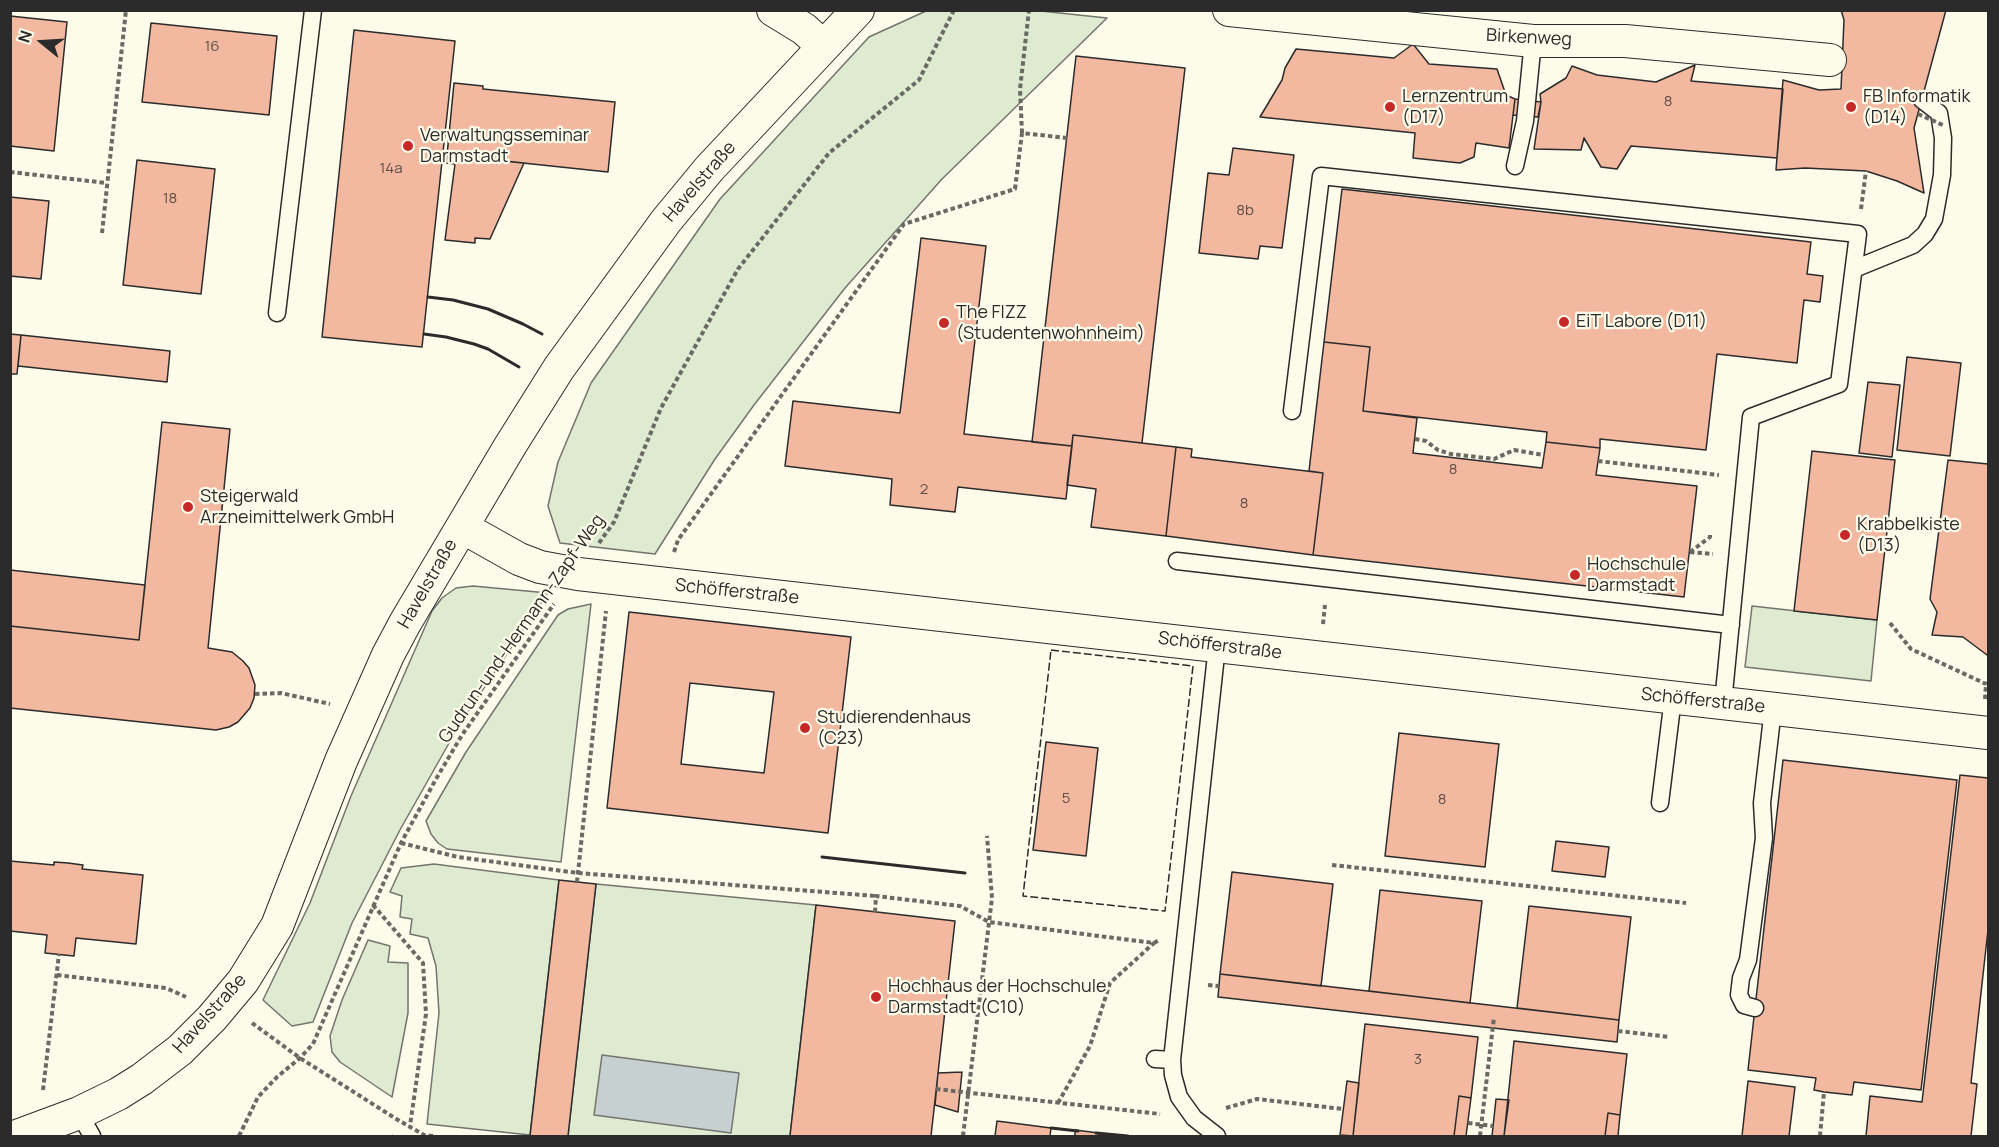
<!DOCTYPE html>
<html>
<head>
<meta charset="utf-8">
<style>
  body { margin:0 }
  #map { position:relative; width:1999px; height:1147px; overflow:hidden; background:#fdfbea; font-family:Manrope,sans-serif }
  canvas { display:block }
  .frame { position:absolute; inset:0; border:12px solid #2b2b2b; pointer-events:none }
  .north { position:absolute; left:12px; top:12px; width:60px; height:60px; -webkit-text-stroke:4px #fdfbea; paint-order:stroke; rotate:288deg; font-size:16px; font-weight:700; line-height:24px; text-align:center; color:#2b2b2b }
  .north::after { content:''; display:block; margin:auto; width:21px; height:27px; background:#2b2b2b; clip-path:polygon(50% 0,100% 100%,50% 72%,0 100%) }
</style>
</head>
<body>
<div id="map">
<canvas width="1999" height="1147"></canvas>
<div class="frame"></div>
<div class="north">N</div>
</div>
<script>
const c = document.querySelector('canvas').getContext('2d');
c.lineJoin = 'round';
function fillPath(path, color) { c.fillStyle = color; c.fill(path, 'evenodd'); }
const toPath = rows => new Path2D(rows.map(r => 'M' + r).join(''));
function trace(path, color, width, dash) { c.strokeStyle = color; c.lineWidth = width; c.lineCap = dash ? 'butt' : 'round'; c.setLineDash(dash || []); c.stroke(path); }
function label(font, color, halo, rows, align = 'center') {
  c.font = font + ' Manrope,sans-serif'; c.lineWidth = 4.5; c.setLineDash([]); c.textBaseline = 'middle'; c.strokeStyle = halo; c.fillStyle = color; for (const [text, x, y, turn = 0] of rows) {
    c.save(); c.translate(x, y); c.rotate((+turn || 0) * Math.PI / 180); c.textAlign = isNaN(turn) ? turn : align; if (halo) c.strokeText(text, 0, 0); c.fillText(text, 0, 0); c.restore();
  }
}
const green = toPath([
  [1031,10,1107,18,942,179,845,288,754,405,715,459,655,554,560,543,548,506,558,462,591,383,720,199,869,37,926,11,1031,10],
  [473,586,548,593,461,722,401,828,352,923,313,1022,292,1026,263,1000,310,903,351,796,432,611,442,598,456,588,473,586],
  [591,604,561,862,447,849,438,843,431,834,426,821,466,752,558,615,568,609,591,604],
  [1752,606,1877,620,1871,681,1745,667,1752,606],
  [434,864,559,880,530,1135,427,1124,439,1013,436,966,428,938,410,934,412,919,400,917,402,896,390,892,401,868,434,864],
  [596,884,816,905,790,1136,568,1136,596,884],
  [368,940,390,946,388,962,408,963,408,1013,392,1097,340,1062,332,1052,330,1036,342,1000,368,940]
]);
fillPath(green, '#deebd1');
trace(green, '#74746e', 1.5);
const water = toPath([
  [602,1055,739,1073,731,1133,594,1115,602,1055]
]);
fillPath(water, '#c7d0d0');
trace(water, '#74746e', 1.5);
const building = toPath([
  [1841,10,1946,10,1914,128,1924,193,1897,181,1866,171,1805,168,1776,170,1783,80,1819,90,1841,89,1844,20,1841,10],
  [10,16,67,22,54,151,10,146,10,16],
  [151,23,277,36,269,115,142,102,151,23],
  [354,30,455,41,422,347,322,337,354,30],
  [1413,44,1429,64,1497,69,1506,95,1515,99,1509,148,1476,143,1474,157,1460,163,1413,158,1415,133,1260,117,1282,80,1285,68,1296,49,1394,58,1413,44],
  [1076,56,1185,68,1142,443,1073,435,1072,446,1032,442,1076,56],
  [1695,65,1691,81,1783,89,1777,158,1631,146,1617,169,1601,167,1584,138,1581,150,1534,149,1541,102,1540,94,1566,78,1572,66,1597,75,1656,82,1695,65],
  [454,83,483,86,483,89,615,102,608,172,447,155,454,83],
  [1515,99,1541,102,1538,117,1513,115,1515,99],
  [1233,148,1294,155,1282,248,1260,246,1258,259,1199,253,1208,173,1229,175,1233,148],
  [447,155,524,163,490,239,475,238,475,243,445,240,455,164,446,163,447,155],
  [137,160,215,169,201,294,123,285,137,160],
  [1342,189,1811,242,1807,274,1823,276,1820,302,1804,300,1797,363,1717,354,1706,450,1600,439,1600,448,1546,442,1547,432,1363,411,1370,347,1324,342,1342,189],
  [10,197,49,201,41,279,10,276,10,197],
  [921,238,986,246,964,434,1072,446,1066,499,958,487,955,512,890,505,892,479,785,466,793,401,900,413,921,238],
  [10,334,21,335,17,374,10,374,10,334],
  [21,335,170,351,167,382,18,366,21,335],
  [1324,342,1370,347,1363,411,1417,418,1413,453,1542,468,1546,442,1600,448,1596,475,1697,486,1684,597,1313,555,1323,473,1309,471,1324,342],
  [1907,357,1961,363,1950,456,1897,450,1907,357],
  [1868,382,1900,385,1892,457,1859,453,1868,382],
  [162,422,230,429,208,648,232,652,243,661,249,668,255,685,254,698,250,708,238,722,229,727,216,730,10,708,10,626,139,640,162,422],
  [1073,435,1176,447,1166,536,1091,527,1096,489,1067,485,1073,435],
  [1176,447,1192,449,1191,457,1323,473,1313,555,1166,536,1176,447],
  [1812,451,1895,460,1877,620,1794,611,1812,451],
  [1948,460,1988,464,1988,653,1987,655,1963,637,1932,635,1937,612,1930,599,1948,460],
  [10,570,145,585,139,640,10,626,10,570],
  [629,612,851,637,828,833,607,808,629,612],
  [690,683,774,692,764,773,681,764,690,683],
  [1399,733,1499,744,1485,867,1385,856,1399,733],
  [1046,742,1098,748,1086,856,1033,850,1046,742],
  [1783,760,1957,780,1921,1090,1854,1082,1852,1095,1824,1092,1814,1090,1816,1078,1748,1070,1783,760],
  [1960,775,1988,778,1988,930,1971,1083,1977,1084,1971,1136,1866,1136,1870,1096,1922,1102,1960,775],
  [1556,841,1609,847,1605,877,1552,871,1556,841],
  [10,861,54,865,54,862,68,863,83,865,82,869,143,875,136,944,76,938,74,956,45,953,47,935,10,931,10,861],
  [1232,872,1333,884,1321,986,1220,974,1232,872],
  [559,880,596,884,568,1136,530,1136,559,880],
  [1380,890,1482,901,1470,1003,1369,991,1380,890],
  [816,905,955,921,931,1136,790,1136,816,905],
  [1529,906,1631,917,1619,1020,1517,1008,1529,906],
  [1220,974,1619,1020,1617,1042,1218,997,1220,974],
  [1365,1024,1478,1037,1471,1098,1459,1096,1454,1136,1353,1136,1365,1024],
  [1514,1041,1627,1054,1620,1115,1608,1113,1605,1136,1504,1136,1514,1041],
  [962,1072,958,1112,935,1105,938,1073,962,1072],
  [1347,1081,1359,1083,1353,1136,1340,1135,1347,1081],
  [1748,1081,1795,1087,1789,1136,1742,1136,1748,1081],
  [1459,1096,1471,1098,1466,1136,1454,1136,1459,1096],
  [1496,1099,1509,1100,1504,1136,1492,1136,1496,1099],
  [1608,1113,1620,1115,1618,1136,1605,1136,1608,1113],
  [997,1121,1051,1128,1050,1136,995,1136,997,1121],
  [1075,1130,1099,1133,1099,1136,1075,1136,1075,1130]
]);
fillPath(building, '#f2b8a0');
trace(building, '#2b2b2b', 1.5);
const service = toPath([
  [1515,166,1525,121,1533,41],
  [1854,269,1913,245,1925,234,1934,219,1942,175,1943,138,1939,113,1922,100],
  [277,313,313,10],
  [1292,411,1321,176,1858,234,1839,384,1751,417,1723,703],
  [1177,561,1731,625],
  [1217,646,1172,1060,1173,1075,1179,1097,1194,1118,1217,1136],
  [1660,803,1673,698],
  [1755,1008,1744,1005,1739,995,1741,978,1748,960,1764,838,1762,803,1773,709],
  [1155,1059,1172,1060],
  [79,1113,92,1136]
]);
const minor = toPath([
  [773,10,804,29,823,46],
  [1229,10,1533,41,1625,41,1830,60],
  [462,527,519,559,540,567,578,574,1988,733],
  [17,1136,79,1113,118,1094,142,1079,180,1050,212,1018,243,981,277,926,341,761,388,655,405,623,510,446,559,368,666,221,709,169,858,10]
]);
trace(service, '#2b2b2b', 19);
trace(minor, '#2b2b2b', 34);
trace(toPath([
  [1022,133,1020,89,1029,10],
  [10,172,107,183],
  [1861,209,1866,171],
  [102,233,126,10],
  [1415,439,1426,441,1438,450,1451,454,1494,459,1514,450,1544,455],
  [1598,461,1719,475],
  [599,543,614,522,661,408,738,269,829,153,919,80,954,10],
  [674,552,678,540,904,224,1015,189,1022,133,1067,138],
  [1690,552,1710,537,1710,533],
  [1690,552,1713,554],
  [1890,623,1911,649,1986,684],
  [1323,624,1325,605],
  [255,694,281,693,330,704],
  [1985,699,1986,684,1988,683],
  [401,843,458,857,578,873,876,896],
  [1332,865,1686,903],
  [577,882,606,611],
  [373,905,423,963,426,1014,410,1126],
  [875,912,876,896,960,906,989,922,1154,943,1159,940],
  [57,975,166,988,186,997],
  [1208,985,1219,986],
  [252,1023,300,1058,398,1120,424,1135,434,1136],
  [1618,1031,1670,1037],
  [936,1089,1160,1114],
  [43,1090,59,954],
  [1058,1103,1090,1046,1110,983,1154,943],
  [1226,1108,1257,1099,1343,1109],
  [1468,1123,1493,1126],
  [239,1136,258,1097,277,1077,300,1058,313,1044,401,843,436,779,462,735,554,604],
  [963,1136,992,898,987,836],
  [1480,1136,1494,1017],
  [1820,1136,1824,1092]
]), '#6a6964', 4, [4.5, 3]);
trace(service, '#fdfbea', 16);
trace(minor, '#fdfbea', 32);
trace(toPath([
  [1918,114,1945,126]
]), '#6a6964', 4, [4.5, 3]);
trace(toPath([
  [1051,650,1193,666,1165,911,1023,896,1051,650],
  [392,1136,393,1135]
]), '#2b2b2b', 1.5, [8, 3]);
trace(toPath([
  [428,297,453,300,488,309,523,324,542,334],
  [424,334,446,337,474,344,488,349,519,367],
  [822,857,965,873],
  [1051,1128,1078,1131],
  [1096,1133,1128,1136]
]), '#2b2b2b', 3);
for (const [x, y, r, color] of [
  [1390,107,6,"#c62828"],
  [1851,107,6,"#c62828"],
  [408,146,6,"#c62828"],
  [1564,322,6,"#c62828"],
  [944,323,6,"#c62828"],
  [188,507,6,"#c62828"],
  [1845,535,6,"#c62828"],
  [1575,575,6,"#c62828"],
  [805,728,6,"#c62828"],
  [876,997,6,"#c62828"]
]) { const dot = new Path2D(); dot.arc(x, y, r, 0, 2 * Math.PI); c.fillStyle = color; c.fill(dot); trace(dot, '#fdfbea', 2); }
label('15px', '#5d4e48', null, [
  ["16",212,47],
  ["8",1668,102],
  ["14a",391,169],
  ["18",170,199],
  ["8b",1245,211],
  ["8",1453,470],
  ["2",924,490],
  ["8",1244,504],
  ["5",1066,799],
  ["8",1442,800],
  ["3",1418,1060]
]);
label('18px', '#2b2b2b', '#fdfbea', [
  ["Birkenweg",1529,38,3],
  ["Havelstraße",700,182,-49],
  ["Havelstraße",428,584,-60],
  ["Schöfferstraße",737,592,6],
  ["Gudrun-und-Hermann-Zapf-Weg",522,629,-55],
  ["Schöfferstraße",1220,646,7],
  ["Schöfferstraße",1703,701,6],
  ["Havelstraße",210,1014,-48]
]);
label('18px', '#2b2b2b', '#fdfbea', [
  ["Lernzentrum",1402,97],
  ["(D17)",1402,118],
  ["FB Informatik",1863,97],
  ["(D14)",1863,118],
  ["Verwaltungsseminar",420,136],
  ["Darmstadt",420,157],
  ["The FIZZ",956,313],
  ["(Studentenwohnheim)",956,334],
  ["EiT Labore (D11)",1576,322],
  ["Steigerwald",200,497],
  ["Arzneimittelwerk GmbH",200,518],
  ["Krabbelkiste",1857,525],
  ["(D13)",1857,546],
  ["Hochschule",1587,565],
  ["Darmstadt",1587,586],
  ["Studierendenhaus",817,718],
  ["(C23)",817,739],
  ["Hochhaus der Hochschule",888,987],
  ["Darmstadt (C10)",888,1008]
], 'left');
</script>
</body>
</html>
